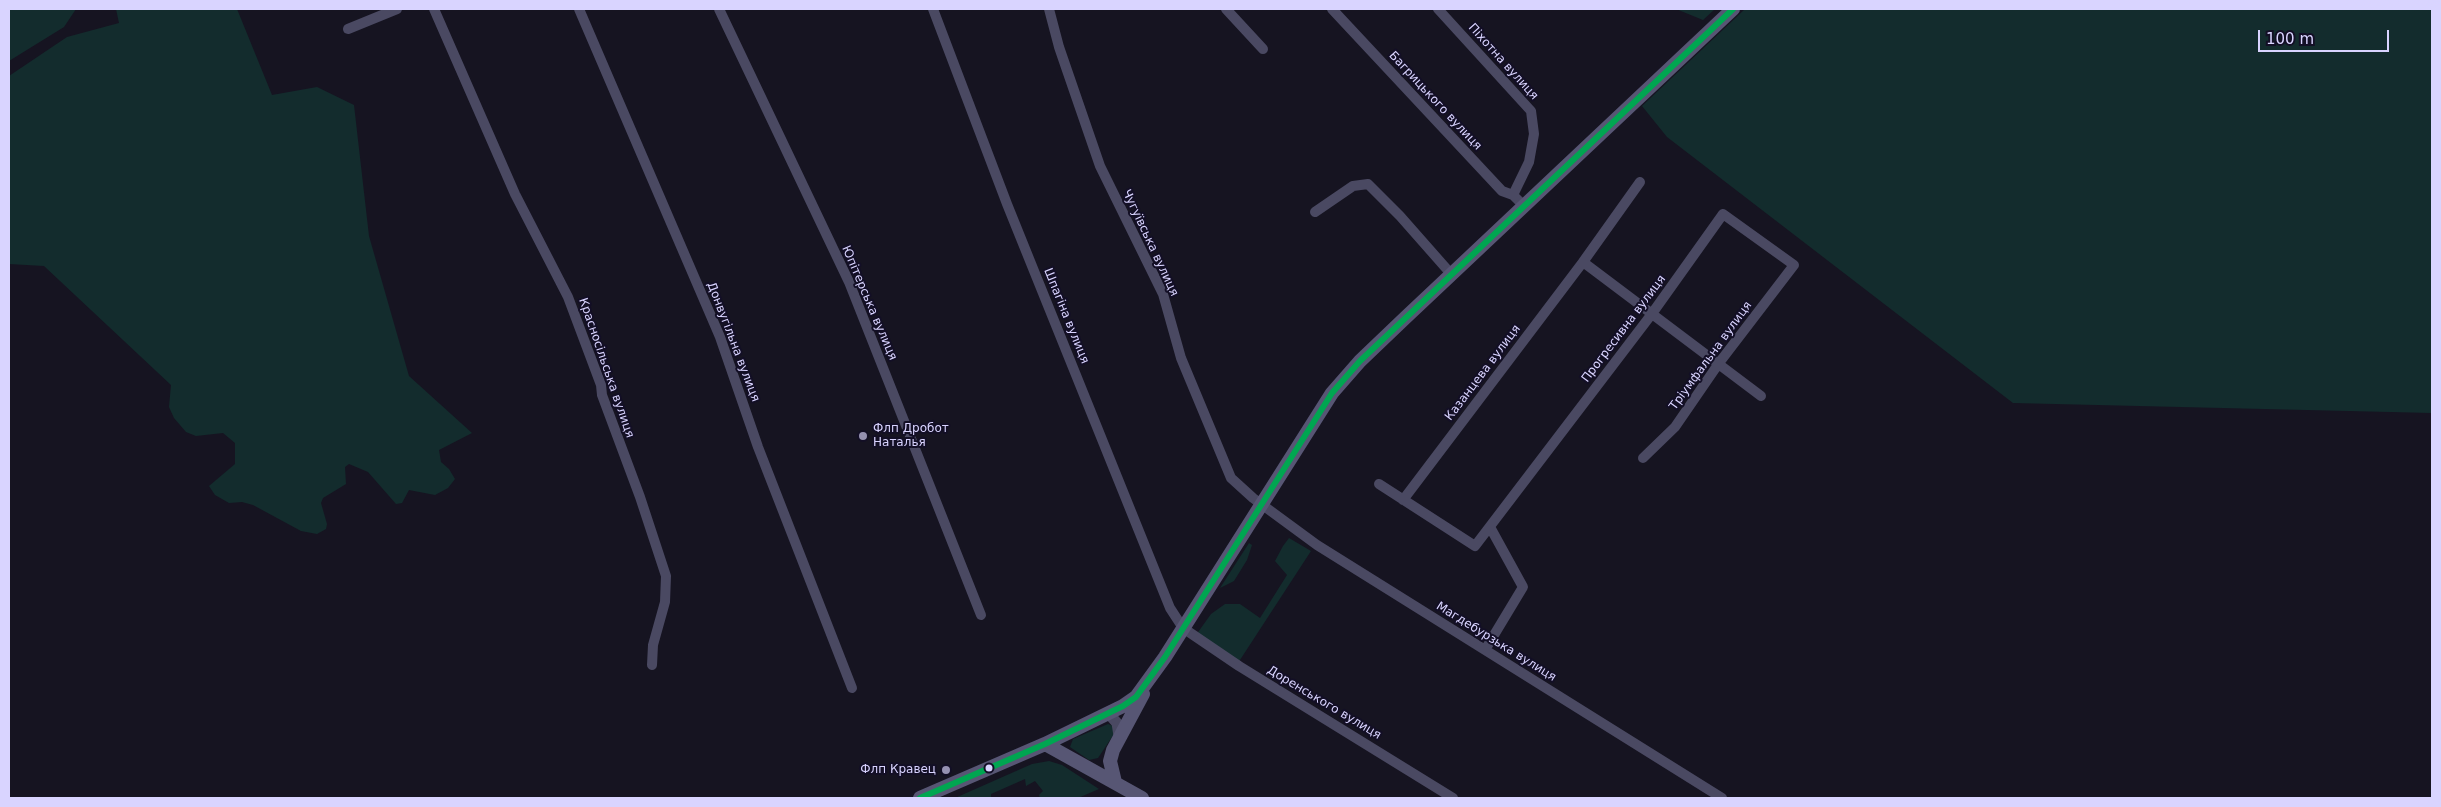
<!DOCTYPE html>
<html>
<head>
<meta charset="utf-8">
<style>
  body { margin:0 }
  #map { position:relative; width:2441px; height:807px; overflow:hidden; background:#161421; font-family:"DejaVu Sans",sans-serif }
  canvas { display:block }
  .frame { position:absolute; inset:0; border:10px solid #d9d4ff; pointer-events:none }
  .scale { position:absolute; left:2258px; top:30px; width:131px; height:22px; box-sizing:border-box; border:2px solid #d9d4ff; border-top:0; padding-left:6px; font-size:15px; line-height:18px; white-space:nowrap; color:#d9d4ff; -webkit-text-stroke:4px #130f26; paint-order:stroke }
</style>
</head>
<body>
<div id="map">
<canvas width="2441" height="807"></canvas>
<div class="frame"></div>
<div class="scale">100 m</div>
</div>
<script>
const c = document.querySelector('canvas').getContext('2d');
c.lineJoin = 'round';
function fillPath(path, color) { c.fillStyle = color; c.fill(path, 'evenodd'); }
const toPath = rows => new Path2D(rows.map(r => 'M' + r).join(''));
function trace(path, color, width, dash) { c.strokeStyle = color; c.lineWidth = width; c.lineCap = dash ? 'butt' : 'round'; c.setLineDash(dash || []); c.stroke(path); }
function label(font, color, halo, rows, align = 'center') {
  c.font = font + ' "DejaVu Sans",sans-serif'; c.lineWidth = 4; c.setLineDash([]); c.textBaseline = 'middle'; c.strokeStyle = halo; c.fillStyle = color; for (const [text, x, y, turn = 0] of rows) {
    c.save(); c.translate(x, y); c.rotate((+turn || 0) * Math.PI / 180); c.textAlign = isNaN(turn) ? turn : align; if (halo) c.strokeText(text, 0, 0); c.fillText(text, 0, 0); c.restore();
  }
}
fillPath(toPath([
  [9,9,76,9,64,27,9,61],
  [116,9,237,9,272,95,317,87,354,105,369,236,409,376,472,433,439,450,441,462,449,469,455,479,448,488,435,495,409,490,402,503,396,504,368,472,349,464,345,467,346,484,323,498,321,503,327,524,326,529,317,534,301,531,253,505,242,502,229,503,215,495,209,486,235,464,235,443,223,433,196,436,186,432,174,418,169,407,171,385,44,266,9,264,9,76,67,37,119,23],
  [1676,9,1715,9,1703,20],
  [1745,9,2432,9,2432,413,2013,403,1667,137,1642,106],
  [1289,538,1311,551,1238,663,1196,635,1211,614,1225,604,1240,604,1260,618,1287,575,1275,561,1283,546],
  [1249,543,1252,545,1247,560,1234,581,1220,588],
  [1108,724,1113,726,1114,734,1098,758,1089,760,1070,747,1073,739],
  [1049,761,1062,765,1099,789,1078,798,1040,798,1039,795,1043,791,1035,781,1026,786,1025,779,991,794,991,798,955,798,1032,764]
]), '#132c2d');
trace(toPath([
  [434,9,515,194,568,297,601,385,602,395,640,497,666,576,665,602,653,645,652,665],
  [579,9,720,337,758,447,852,688],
  [719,9,849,282,981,615],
  [933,9,1007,204,1170,608,1183,628,1239,666,1453,798],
  [1049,9,1059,47,1100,166,1163,294,1181,358,1231,478,1253,498,1317,545,1722,798],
  [1226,9,1263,49],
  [1332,9,1502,191,1513,195,1524,206],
  [1438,9,1531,111,1534,134,1529,162,1513,195],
  [348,29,397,9],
  [1315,212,1353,186,1368,184,1400,216,1452,275],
  [1583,262,1761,396],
  [1379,484,1475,546,1651,315,1723,214,1794,265,1719,363,1675,427,1643,458],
  [1403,500,1583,262,1640,182],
  [1485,650,1523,587,1490,527]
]), '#4a4962', 10);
trace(toPath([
  [1109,714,1117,723,1119,736]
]), '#4a4962', 11);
trace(toPath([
  [1045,744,1142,798],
  [1115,782,1110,761,1113,750,1143,694],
  [920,798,1045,744,1123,706,1136,697,1165,657,1332,393,1360,361,1405,318,1733,9]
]), '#575674', 14);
trace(toPath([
  [920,798,1045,744,1123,706,1136,697,1165,657,1332,393,1360,361,1733,9]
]), '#00a651', 6);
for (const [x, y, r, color] of [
  [863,436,5,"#9591b1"],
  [989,768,4.5,"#d9d4ff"],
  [946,770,5,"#9591b1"]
]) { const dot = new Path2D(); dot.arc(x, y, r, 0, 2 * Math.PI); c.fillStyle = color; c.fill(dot); trace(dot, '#130f26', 2); }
label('12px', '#d9d4ff', '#130f26', [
  ["Піхотна вулиця",1503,62,48],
  ["Багрицького вулиця",1435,101,47],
  ["Чугуївська вулиця",1150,243,65],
  ["Юпітерська вулиця",869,303,67],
  ["Шпагіна вулиця",1066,316,68],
  ["Прогресивна вулиця",1624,329,-53],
  ["Донвугільна вулиця",733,342,69],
  ["Тріумфальна вулиця",1711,356,-54],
  ["Красносільська вулиця",606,368,71],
  ["Казанцева вулиця",1483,373,-53],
  ["Магдебурзька вулиця",1496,642,32],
  ["Доренського вулиця",1324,703,31]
]);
label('12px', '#d9d4ff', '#130f26', [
  ["Флп Дробот",873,429],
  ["Наталья",873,443],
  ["Флп Кравец",936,770,"right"]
], 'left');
</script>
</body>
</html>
